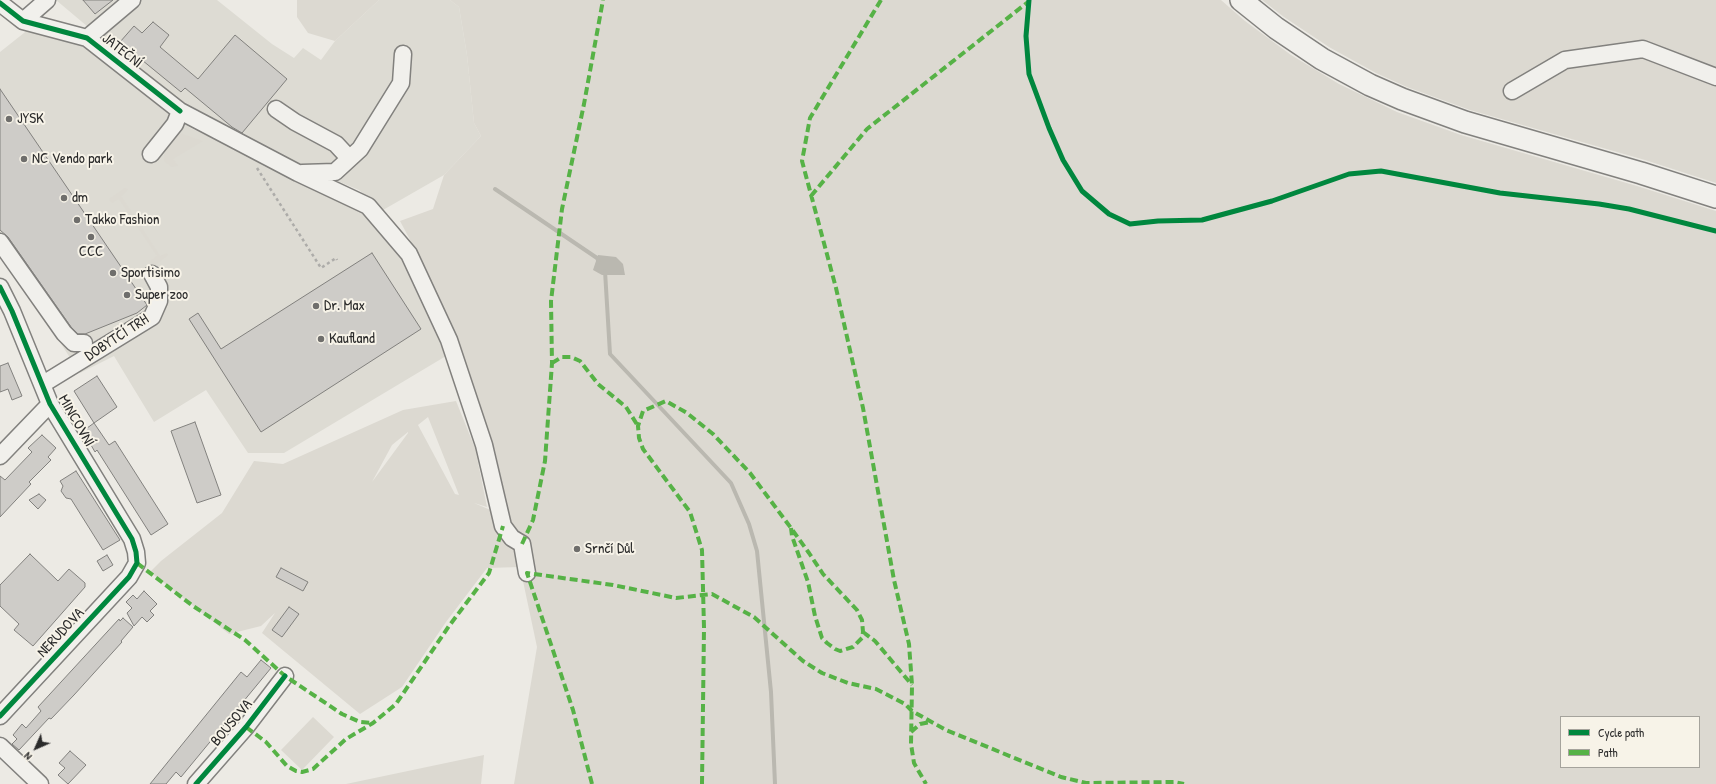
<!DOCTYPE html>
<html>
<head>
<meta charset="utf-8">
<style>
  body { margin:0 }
  #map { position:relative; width:1716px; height:784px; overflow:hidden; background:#eceae4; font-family:"Patrick Hand",sans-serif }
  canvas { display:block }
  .legend { position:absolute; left:1560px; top:716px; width:140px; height:52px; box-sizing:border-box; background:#f7f3e8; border:1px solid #a5a39c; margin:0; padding:5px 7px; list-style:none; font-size:12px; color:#2b2b2b }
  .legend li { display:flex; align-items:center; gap:8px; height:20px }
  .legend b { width:20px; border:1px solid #a5a39c }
  .north { position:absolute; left:16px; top:728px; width:40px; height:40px; -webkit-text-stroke:3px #f7f3e8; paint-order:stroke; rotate:225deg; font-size:11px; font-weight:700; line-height:16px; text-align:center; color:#2b2b2b }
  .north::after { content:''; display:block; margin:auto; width:14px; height:18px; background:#2b2b2b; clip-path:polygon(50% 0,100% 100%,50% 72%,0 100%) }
</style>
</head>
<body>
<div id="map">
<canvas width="1716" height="784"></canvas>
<ul class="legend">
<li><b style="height:5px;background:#00873e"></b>Cycle path</li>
<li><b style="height:5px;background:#56b246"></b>Path</li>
</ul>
<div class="north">N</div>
</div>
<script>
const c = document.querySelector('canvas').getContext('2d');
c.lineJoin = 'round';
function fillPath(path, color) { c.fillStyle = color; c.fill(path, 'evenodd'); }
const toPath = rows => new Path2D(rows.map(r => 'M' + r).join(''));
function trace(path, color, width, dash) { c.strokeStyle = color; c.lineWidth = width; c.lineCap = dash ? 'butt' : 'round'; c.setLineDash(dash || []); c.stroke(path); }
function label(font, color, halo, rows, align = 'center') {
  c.font = font + ' "Patrick Hand",sans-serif'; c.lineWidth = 4; c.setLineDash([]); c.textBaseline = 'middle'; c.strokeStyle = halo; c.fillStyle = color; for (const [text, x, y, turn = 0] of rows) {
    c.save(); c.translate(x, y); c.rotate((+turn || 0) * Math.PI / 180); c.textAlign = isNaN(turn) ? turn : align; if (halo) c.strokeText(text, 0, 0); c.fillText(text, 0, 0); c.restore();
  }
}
fillPath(toPath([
  [56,0,217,0,272,44,294,58,303,48,321,60,335,41,379,0,450,0,459,7,467,55,474,123,481,136,444,175,383,210,359,190,289,161,195,110,157,85],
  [29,29,80,44,189,127,360,210,399,255,446,356,284,453,248,453,206,390,154,422,114,356,80,373,0,250,0,52]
]), '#dddbd3');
fillPath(toPath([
  [297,0,379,0,335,41,308,33,297,17],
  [450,0,1221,0,1245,21,1291,55,1339,84,1397,112,1461,135,1637,186,1716,211,1716,784,514,784,537,647,520,567,487,568,446,622,402,687,360,714,262,633,275,613,261,626,229,634,150,572,161,561,222,513,254,461,283,464,403,410,456,401,475,448,487,507,474,503,500,514,511,523,495,451,459,354,416,251,400,221,433,209,444,175,481,136,474,123,467,55,459,7],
  [428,417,459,495,455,494,418,425],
  [408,432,408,433,372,482,392,445],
  [1561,717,1699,717,1699,767,1561,767],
  [1262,0,1716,0,1716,183,1645,160,1470,110,1407,87,1376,73,1329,47,1284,17],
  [180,133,203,141,173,159,178,166,172,167,164,161,164,156,165,150],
  [125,188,128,189,127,191,121,196,160,256,167,253,168,255,154,266,150,261,157,256,119,199,112,203,109,199],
  [313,717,334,737,302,770,281,750],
  [484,755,481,784,346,784]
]), '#dcd9d1');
fillPath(toPath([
  [598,255,616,257,623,264,625,275,602,275,593,270]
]), '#bab8b0');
trace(toPath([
  [495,189,597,258,599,262],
  [605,271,610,354,731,483,749,524,757,551,771,692,775,784]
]), '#bab8b0', 4);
const building = toPath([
  [83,0,113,0,95,14,83,0],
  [153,22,169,35,160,47,198,79,235,35,287,79,242,133,232,127,185,88,181,92,120,42,134,26,142,33,153,22],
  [0,89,147,305,137,313,85,334,78,334,71,327,8,237,0,230,0,89],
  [372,253,421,329,261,432,189,319,198,313,221,349,372,253],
  [8,363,22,396,12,400,8,389,0,392,0,366,8,363],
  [97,376,117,407,94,423,74,391,97,376],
  [195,422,221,495,197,503,171,431,195,422],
  [94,423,109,445,115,441,168,524,151,535,97,450,95,452,83,431,94,423],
  [42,435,56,448,48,457,51,460,29,482,31,484,0,517,0,476,5,480,32,452,28,448,42,435],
  [76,471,120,540,103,550,71,499,66,498,61,491,63,486,60,481,76,471],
  [39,494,46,500,38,509,29,500,39,494],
  [30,554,58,581,69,569,85,583,85,587,33,646,14,630,19,624,0,606,0,585,30,554],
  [107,555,113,565,103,571,97,561,107,555],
  [281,568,308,582,303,591,276,577,281,568],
  [144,591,157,604,150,611,154,615,147,622,142,617,134,626,127,613,132,608,126,602,133,595,137,599,144,591],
  [289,607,299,614,282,637,272,630,289,607],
  [123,618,133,627,121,641,122,642,74,695,51,719,49,718,19,750,12,744,17,739,13,735,22,724,26,728,41,711,38,707,119,619,120,621,123,618],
  [261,660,271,668,181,777,176,772,166,784,150,784,241,672,247,677,261,660],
  [70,751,86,765,68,784,58,775,65,768,59,763,70,751]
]);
fillPath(building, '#ceccc8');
trace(building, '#82817e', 1);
const minor = toPath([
  [0,3,23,21,87,38,180,111,298,173,368,206,409,254,449,340,484,445,503,526,512,538,522,544,527,573],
  [23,21,47,0],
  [87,38,132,0],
  [1512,91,1565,60,1643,49,1716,77],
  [276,109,295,122,336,144,349,158],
  [151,154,175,124,180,111],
  [302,173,335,172,360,149,401,83,403,54],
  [0,242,64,333,74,343,84,343],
  [0,287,12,311,50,404,132,539,136,552,137,563,129,577,0,716],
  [43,384,152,317,159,301,159,287,152,274],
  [0,456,50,404],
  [0,746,40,784],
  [196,784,246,727,285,676]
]);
const major = toPath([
  [1241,0,1276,28,1322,59,1370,85,1402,99,1465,122,1641,173,1716,197]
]);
trace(minor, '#82817e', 19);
trace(major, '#82817e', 24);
trace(toPath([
  [257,168,321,268,336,258,337,260]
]), '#adaca9', 2.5, [3, 3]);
trace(minor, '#f1f0ec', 16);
trace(major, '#f1f0ec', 21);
trace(toPath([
  [881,0,810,118,802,161,836,288,863,408,894,580,909,644,912,685,911,744,914,763,926,784],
  [811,196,867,129,1028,2],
  [552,363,562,357,571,357,580,361,598,384,626,407,638,426],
  [522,544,533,520,545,461,552,363,551,301,562,209,584,104,603,0],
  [137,563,193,606,245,640,285,676,342,714,360,722,372,723],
  [863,632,875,641,912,685],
  [246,727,266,742,287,766,296,771,302,772,313,769,346,739,373,723,396,704,449,626,489,573,503,526],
  [911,732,920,724,930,722],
  [592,784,573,710,527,573,613,585,676,598,712,594,754,617,803,661,822,673,848,683,876,689,905,704,912,711,946,730,1061,777,1086,783,1174,782,1184,784],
  [702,784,704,628,702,550,690,512,643,449,639,438,638,426,643,411,666,401,687,413,713,434,750,473,791,528,809,553,823,574,857,610,862,620,863,632,862,638,853,647,840,651,835,649,827,643,822,638,815,616,808,582,792,536,791,528]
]), '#56b246', 4, [8, 4]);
trace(toPath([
  [1029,0,1026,36,1029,74,1049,128,1063,160,1082,191,1109,214,1130,224,1158,221,1202,220,1272,201,1349,174,1381,171,1500,193,1599,204,1629,209,1716,231],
  [0,3,23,21,87,38,180,111],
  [0,287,12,311,50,404,132,539,136,552,137,563,129,577,0,716],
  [196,784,246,727,285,676]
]), '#00873e', 5);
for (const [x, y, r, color] of [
  [9,119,4,"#6f6e6c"],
  [24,159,4,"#6f6e6c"],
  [64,198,4,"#6f6e6c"],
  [77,220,4,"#6f6e6c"],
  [91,237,4,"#6f6e6c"],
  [113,273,4,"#6f6e6c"],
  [127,295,4,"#6f6e6c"],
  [316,306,4,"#6f6e6c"],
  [321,339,4,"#6f6e6c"],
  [577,549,4,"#6f6e6c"]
]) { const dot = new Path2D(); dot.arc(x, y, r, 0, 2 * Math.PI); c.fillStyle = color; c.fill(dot); trace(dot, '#f7f3e8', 1.5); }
label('15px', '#2b2b2b', '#f7f3e8', [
  ["JATEČNÍ",122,51,38],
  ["DOBYTČÍ TRH",117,338,-33],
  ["MINCOVNÍ",76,421,60],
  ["NERUDOVA",61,633,-47],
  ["BOUSOVA",232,723,-50]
]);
label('15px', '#2b2b2b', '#f7f3e8', [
  ["JYSK",17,119],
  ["NC Vendo park",32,159],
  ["dm",72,198],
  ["Takko Fashion",85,220],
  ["CCC",91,252,"center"],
  ["Sportisimo",121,273],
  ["Super zoo",135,295],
  ["Dr. Max",324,306],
  ["Kaufland",329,339],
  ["Srnčí Důl",585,549]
], 'left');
</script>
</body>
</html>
